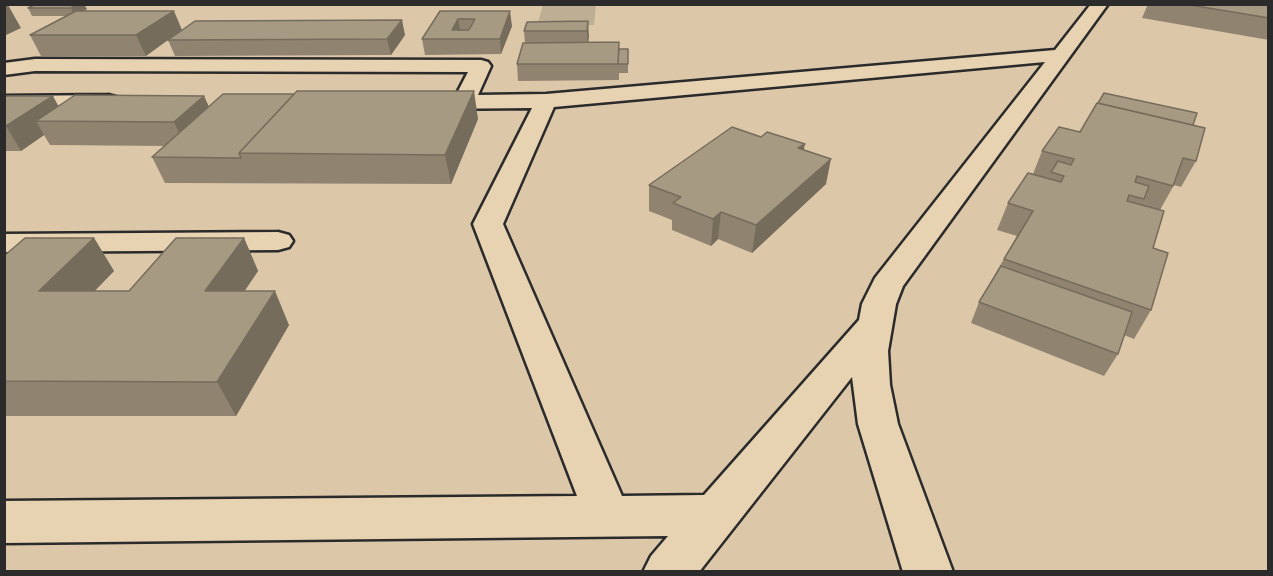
<!DOCTYPE html>
<html>
<head>
<meta charset="utf-8">
<style>
  body { margin:0 }
  #map { position:relative; width:1273px; height:576px; overflow:hidden; background:#dcc8a9; font-family:Itim,sans-serif }
  canvas { display:block }
  .frame { position:absolute; inset:0; border:6px solid #2b2b2b; pointer-events:none }
</style>
</head>
<body>
<div id="map">
<canvas width="1273" height="576"></canvas>
<div class="frame"></div>
</div>
<script>
const c = document.querySelector('canvas').getContext('2d');
c.lineJoin = 'round';
function fillPath(path, color) { c.fillStyle = color; c.fill(path, 'evenodd'); }
const toPath = rows => new Path2D(rows.map(r => 'M' + r).join(''));
function trace(path, color, width, dash) { c.strokeStyle = color; c.lineWidth = width; c.lineCap = dash ? 'butt' : 'round'; c.setLineDash(dash || []); c.stroke(path); }
fillPath(toPath([
  [543,5,596,5,594,25,537,26]
]), '#beae94');
const street = toPath([
  [1091,4,1108,4,903,286,896,304,888,351,890,385,898,424,953,572,903,572,858,424,852,377,699,572,643,572,651,556,668,536,4,543,4,501,577,496,473,224,532,108,430,109,422,107,419,102,422,97,430,95,456,95,468,72,35,71,4,75,4,63,35,59,481,60,488,62,491,66,478,95,546,94,1055,50,1091,4],
  [1045,62,875,278,862,304,859,320,704,495,622,496,503,224,554,107,1045,62],
  [108,95,116,97,119,102,116,107,4,110,4,96,108,95],
  [278,232,289,235,293,241,289,247,278,250,4,252,4,234,278,232]
]);
trace(street, '#2b2b2b', 5);
fillPath(street, '#e7d2b1');
fillPath(toPath([
  [36,4,87,9,84,11,174,11,146,56,41,56,30,35,67,16,32,16,28,8],
  [1148,4,1269,4,1269,40,1142,18],
  [440,11,512,26,501,54,425,55,422,39],
  [588,21,588,42,619,50,628,49,628,73,619,73,619,80,518,81,517,64,525,43,524,31],
  [405,35,391,55,175,56,168,40],
  [4,96,58,106,204,96,209,107,478,119,451,184,165,183,152,157,165,146,50,145,44,135,21,151,4,151],
  [1098,103,1193,125,1196,161,1181,187,1174,185,1160,210,1153,248,1151,310,1134,339,1124,335,1118,354,1104,376,971,323,979,302,1017,236,997,230,1008,203,1033,174,1042,151,1080,132],
  [804,150,826,184,752,253,718,239,711,246,672,230,672,220,649,211,649,185],
  [94,238,114,271,94,291,129,291,244,238,258,271,244,291,289,325,236,416,4,416,4,256]
]), '#908471');
fillPath(toPath([
  [78,4,84,4,87,9,75,16,71,8],
  [8,5,21,28,4,36,4,7],
  [174,11,182,30,146,56,136,35],
  [510,11,512,26,501,54,500,39],
  [458,19,461,34,452,30],
  [402,20,405,35,391,55,387,39],
  [588,21,589,37,588,46,587,31],
  [474,91,478,119,451,184,445,155],
  [53,96,66,120,36,121,44,135,21,151,6,126],
  [204,96,214,119,185,146,174,122],
  [805,144,800,169,798,148],
  [831,159,826,184,752,253,756,225],
  [721,212,718,239,711,246,713,219],
  [94,238,114,271,62,325,39,291],
  [244,238,258,271,222,325,205,291],
  [275,291,289,325,236,416,217,382]
]), '#756c5c');
const building = toPath([
  [36,4,78,4,71,8,28,8,36,4],
  [1184,4,1269,4,1269,18,1184,4],
  [76,11,174,11,136,35,30,35,76,11],
  [440,11,510,11,500,39,422,39,440,11],
  [458,19,475,19,469,30,452,30,458,19],
  [402,20,387,39,168,40,195,21,402,20],
  [588,21,587,31,524,31,527,22,588,21],
  [619,42,618,64,517,64,523,43,619,42],
  [619,49,628,49,628,64,618,64,619,49],
  [297,91,474,91,445,155,239,153,297,91],
  [1104,93,1197,113,1193,125,1098,103,1104,93],
  [223,94,294,94,239,153,241,158,152,157,223,94],
  [75,95,204,96,174,122,36,121,75,95],
  [4,96,53,96,6,126,4,126,4,96],
  [1097,103,1205,128,1196,161,1183,158,1173,186,1137,176,1135,182,1149,186,1144,199,1129,195,1127,201,1164,211,1153,248,1168,253,1151,310,1004,259,1033,211,1008,203,1028,173,1061,182,1064,176,1051,172,1058,161,1071,165,1074,159,1042,151,1059,127,1080,132,1097,103],
  [732,127,761,137,767,132,805,144,798,148,831,159,756,225,721,212,713,219,673,203,681,197,649,185,732,127],
  [25,238,94,238,39,291,129,291,176,238,244,238,205,291,275,291,217,382,4,381,4,256,25,238],
  [1001,266,1132,312,1118,354,979,302,1001,266]
]);
fillPath(building, '#a79a83');
trace(building, '#756c5c', 1.5);
</script>
</body>
</html>
